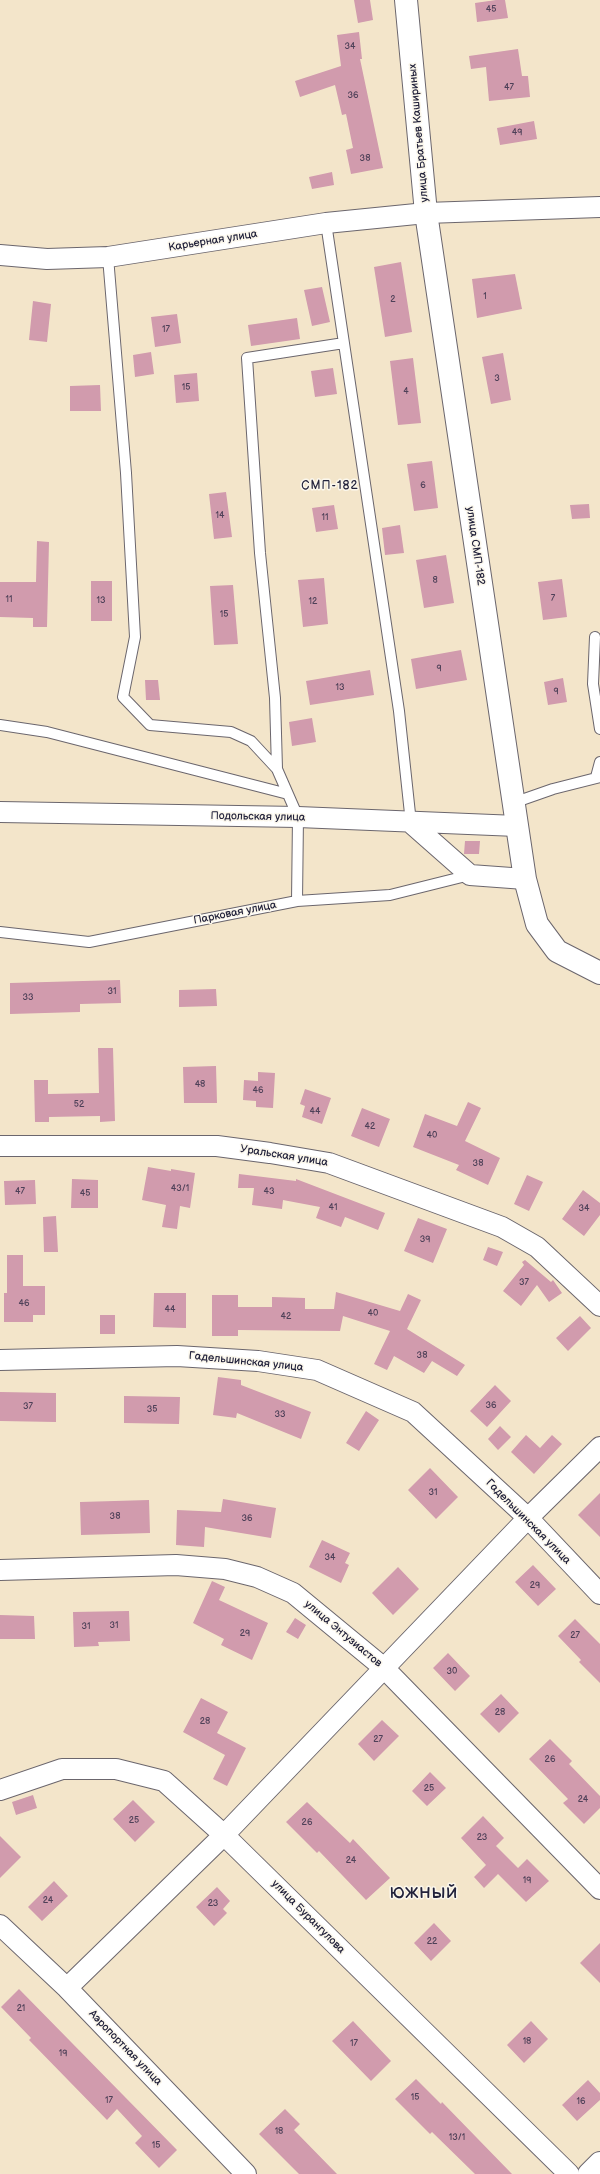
<!DOCTYPE html>
<html>
<head>
<meta charset="utf-8">
<style>
  body { margin:0 }
  canvas { display:block; background:#f3e5ca }
</style>
</head>
<body>
<canvas width="600" height="2174"></canvas>
<script>
const c = document.querySelector('canvas').getContext('2d');
c.lineJoin = 'round';
function fillPath(path, color) { c.fillStyle = color; c.fill(path, 'evenodd'); }
const toPath = rows => new Path2D(rows.map(r => 'M' + r).join(''));
function trace(path, color, width, dash) { c.strokeStyle = color; c.lineWidth = width; c.lineCap = dash ? 'butt' : 'round'; c.setLineDash(dash || []); c.stroke(path); }
function label(font, color, halo, rows, align = 'center') {
  c.font = font + ' "Balsamiq Sans",sans-serif'; c.lineWidth = 3; c.setLineDash([]); c.textBaseline = 'middle'; c.strokeStyle = halo; c.fillStyle = color; for (const [text, x, y, turn = 0] of rows) {
    c.save(); c.translate(x, y); c.rotate((+turn || 0) * Math.PI / 180); c.textAlign = isNaN(turn) ? turn : align; if (halo) c.strokeText(text, 0, 0); c.fillText(text, 0, 0); c.restore();
  }
}
fillPath(toPath([
  [354,0,370,0,373,20,358,23],
  [496,0,505,0,508,18,477,22,475,3],
  [359,32,362,59,360,59,383,168,351,174,346,150,353,148,346,114,342,115,335,85,300,97,295,81,341,66,337,35],
  [518,49,522,76,528,76,530,97,489,101,486,67,471,69,469,56],
  [534,121,537,139,500,145,497,128],
  [332,172,334,185,312,189,309,177],
  [401,262,412,332,385,337,374,267],
  [515,274,522,309,477,318,472,279],
  [322,287,330,322,312,326,304,290],
  [33,301,51,304,47,342,29,340],
  [177,314,181,343,155,347,151,317],
  [297,318,300,339,251,346,248,325],
  [151,352,154,374,135,377,133,355],
  [503,353,511,400,491,404,482,357],
  [413,358,421,423,398,425,390,361],
  [333,368,337,394,315,397,311,371],
  [197,373,199,401,176,403,174,375],
  [100,385,101,411,70,411,70,386],
  [432,461,438,508,414,511,407,464],
  [226,492,232,537,214,539,209,494],
  [589,504,590,518,572,519,570,505],
  [334,505,338,529,316,532,312,508],
  [400,525,404,553,385,555,382,528],
  [37,541,49,542,47,627,33,627,33,618,0,617,0,582,36,582],
  [446,555,454,603,424,608,416,560],
  [324,578,328,624,303,627,298,580],
  [562,579,567,617,543,620,538,582],
  [91,581,112,581,112,621,91,621],
  [233,585,238,644,214,645,210,586],
  [461,650,467,680,416,689,411,659],
  [370,670,374,695,310,705,306,681],
  [563,678,567,702,548,705,544,682],
  [145,680,158,680,160,700,146,700],
  [312,718,316,742,292,746,289,722],
  [465,841,480,841,479,854,464,854],
  [120,980,121,1003,80,1004,80,1012,10,1014,10,983],
  [216,989,217,1006,179,1007,179,990],
  [98,1048,113,1048,115,1121,100,1122,100,1116,49,1117,49,1122,35,1122,34,1080,48,1080,48,1094,99,1093],
  [216,1066,217,1103,184,1103,183,1067],
  [258,1072,275,1073,273,1108,256,1107,256,1101,243,1100,244,1080,258,1081],
  [305,1089,331,1098,322,1124,302,1117,305,1106,300,1104],
  [468,1102,481,1108,465,1141,500,1158,488,1185,456,1170,459,1165,413,1147,425,1114,457,1126],
  [362,1108,390,1119,379,1147,351,1136],
  [148,1167,171,1171,171,1169,195,1173,190,1208,180,1206,177,1229,162,1227,166,1205,142,1200],
  [239,1174,296,1181,296,1179,385,1213,378,1230,345,1217,341,1227,316,1218,320,1207,283,1200,282,1209,252,1205,254,1188,238,1188],
  [527,1175,543,1182,529,1211,514,1204],
  [72,1179,98,1180,98,1208,71,1208],
  [35,1180,36,1204,5,1205,4,1181],
  [583,1190,600,1203,600,1215,584,1236,562,1219],
  [56,1216,58,1252,44,1252,43,1217],
  [418,1218,447,1229,433,1263,404,1251],
  [488,1247,503,1252,497,1266,483,1260],
  [7,1255,23,1255,23,1286,45,1286,45,1315,33,1315,33,1322,4,1322,4,1293,7,1293],
  [525,1260,551,1282,553,1280,562,1293,549,1302,537,1285,521,1306,503,1291,524,1265,522,1262],
  [336,1292,400,1311,408,1294,421,1300,407,1329,465,1365,457,1376,432,1361,424,1373,394,1356,387,1370,374,1364,390,1331,343,1316,340,1331,238,1330,238,1336,212,1336,212,1295,238,1295,238,1307,272,1307,272,1297,305,1298,305,1309,334,1309],
  [154,1293,186,1293,186,1328,153,1327],
  [100,1315,115,1315,115,1334,100,1334],
  [580,1316,591,1328,568,1351,556,1338],
  [218,1377,241,1380,241,1385,311,1412,301,1439,237,1413,236,1418,213,1415],
  [495,1385,511,1401,487,1427,470,1411],
  [0,1392,56,1393,56,1422,0,1421],
  [124,1396,180,1397,179,1424,124,1423],
  [366,1411,379,1420,359,1451,346,1443],
  [500,1426,511,1437,498,1450,488,1439],
  [526,1435,540,1448,552,1435,562,1444,534,1474,511,1452],
  [430,1468,458,1497,436,1519,408,1490],
  [600,1493,600,1537,578,1515],
  [223,1499,276,1508,271,1538,205,1527,204,1547,176,1545,177,1510,221,1512],
  [149,1500,150,1533,81,1535,80,1502],
  [322,1540,350,1553,345,1563,349,1565,341,1583,309,1567],
  [533,1565,556,1589,538,1606,515,1582],
  [398,1567,419,1589,393,1615,372,1593],
  [212,1581,225,1587,219,1600,268,1623,252,1660,221,1645,224,1639,193,1623],
  [129,1611,130,1641,98,1642,99,1646,74,1647,73,1612],
  [0,1615,34,1616,35,1639,0,1639],
  [295,1618,306,1625,298,1639,286,1632],
  [575,1619,600,1644,600,1683,579,1662,581,1660,558,1636],
  [448,1653,470,1676,455,1691,433,1668],
  [501,1694,519,1713,499,1733,480,1714],
  [201,1698,228,1712,217,1733,246,1748,227,1786,213,1779,225,1755,183,1732],
  [382,1720,399,1736,374,1761,358,1744],
  [550,1739,572,1761,569,1764,600,1796,600,1808,584,1824,563,1803,568,1799,529,1759],
  [430,1772,446,1788,427,1806,412,1791],
  [33,1795,37,1808,16,1815,12,1802],
  [133,1800,155,1822,135,1842,113,1819],
  [307,1802,350,1843,353,1839,390,1878,366,1900,319,1851,317,1853,286,1822],
  [483,1816,504,1838,496,1846,518,1868,527,1859,549,1881,526,1902,498,1874,484,1888,474,1877,486,1865,461,1838],
  [0,1836,21,1857,0,1878],
  [54,1881,68,1896,42,1921,28,1907],
  [217,1887,230,1901,223,1909,227,1913,214,1926,196,1907],
  [434,1923,451,1941,431,1961,414,1943],
  [600,1943,600,1983,580,1963],
  [19,1989,177,2150,159,2168,135,2143,142,2136,117,2109,107,2120,29,2040,31,2038,1,2007],
  [353,2021,391,2061,371,2081,332,2041],
  [531,2021,548,2039,524,2063,507,2045],
  [416,2079,441,2104,442,2102,512,2174,475,2174,432,2132,430,2134,395,2099],
  [588,2080,600,2093,600,2100,577,2121,562,2105],
  [285,2109,300,2124,294,2130,337,2174,299,2174,259,2134]
]), '#d19bad');
const lane = toPath([
  [326,223,399,711,411,823],
  [108,257,126,473,135,637,123,697,150,725,231,732,251,741,277,769,298,817,297,901],
  [595,637,593,684,600,729],
  [0,725,47,732,288,794],
  [277,769,275,698,260,553,247,358,344,343],
  [596,777,600,762],
  [513,803,553,789,600,777],
  [0,932,89,942,297,901,390,895,470,875]
]);
const street = toPath([
  [0,255,47,259,108,257,326,223,426,213,600,207],
  [0,812,298,817,517,826],
  [411,823,470,875,525,879],
  [0,1146,217,1146,270,1153,329,1163,502,1227,537,1247,600,1306],
  [0,1360,177,1356,258,1361,317,1370,413,1412,528,1518,600,1594],
  [0,1570,176,1565,225,1569,257,1577,293,1593,384,1668,600,1889],
  [0,1790,62,1769,116,1769,164,1781,224,1835,569,2174],
  [0,1925,67,1988,246,2174],
  [67,1988,224,1835,528,1518,600,1447]
]);
const secondary = toPath([
  [406,0,426,213,525,879,537,924,557,951,600,973],
  [589,2174,600,2163]
]);
trace(lane, '#6b666d', 12);
trace(street, '#6b666d', 22);
trace(secondary, '#6b666d', 24);
trace(lane, '#fff', 10);
trace(street, '#fff', 20);
trace(secondary, '#fff', 22);
label('9px', '#4e4058', null, [
  ["45",491,10],
  ["34",350,47],
  ["47",509,88],
  ["36",353,96],
  ["49",517,133],
  ["38",365,159],
  ["1",485,297],
  ["2",393,300],
  ["17",166,330],
  ["3",497,379],
  ["15",186,388],
  ["4",406,392],
  ["6",423,486],
  ["14",220,516],
  ["11",325,518],
  ["8",435,581],
  ["7",553,599],
  ["11",9,600],
  ["13",101,601],
  ["12",313,602],
  ["15",224,615],
  ["9",439,669],
  ["13",340,688],
  ["9",556,692],
  ["31",112,992],
  ["33",28,998],
  ["48",200,1085],
  ["46",258,1091],
  ["52",79,1105],
  ["44",315,1112],
  ["42",370,1127],
  ["40",432,1136],
  ["38",478,1164],
  ["43/1",180,1189],
  ["47",20,1192],
  ["43",269,1192],
  ["45",85,1194],
  ["41",333,1208],
  ["34",584,1209],
  ["39",425,1240],
  ["37",524,1283],
  ["46",24,1304],
  ["44",170,1310],
  ["40",373,1314],
  ["42",286,1317],
  ["38",422,1356],
  ["36",491,1406],
  ["37",28,1407],
  ["35",152,1410],
  ["33",280,1415],
  ["31",433,1493],
  ["38",115,1517],
  ["36",247,1519],
  ["34",330,1558],
  ["29",535,1586],
  ["31",114,1626],
  ["31",86,1627],
  ["29",245,1634],
  ["27",575,1636],
  ["30",452,1672],
  ["28",500,1713],
  ["28",205,1722],
  ["27",378,1740],
  ["26",550,1760],
  ["25",429,1789],
  ["24",583,1800],
  ["25",134,1821],
  ["26",307,1823],
  ["23",482,1838],
  ["24",351,1861],
  ["19",527,1881],
  ["24",48,1901],
  ["23",213,1904],
  ["22",432,1942],
  ["21",21,2009],
  ["18",527,2042],
  ["17",354,2044],
  ["19",63,2054],
  ["15",415,2098],
  ["17",109,2101],
  ["16",581,2102],
  ["18",279,2132],
  ["13/1",457,2138],
  ["15",156,2146]
]);
label('11px', '#22223b', '#fbf7ec', [
  ["улица Братьев Кашириных",419,133,-95],
  ["Карьерная улица",213,241,-9],
  ["улица СМП-182",475,546,82],
  ["Подольская улица",258,817,1],
  ["Парковая улица",235,913,-11],
  ["Уральская улица",284,1156,9],
  ["Гадельшинская улица",246,1362,6],
  ["Гадельшинская улица",528,1522,45],
  ["улица Энтузиастов",343,1634,40],
  ["улица Бурангулова",308,1917,45],
  ["Аэропортная улица",125,2048,46]
]);
c.letterSpacing = '1px';
label('12px', '#22223b', '#fbf7ec', [
  ["СМП-182",330,486]
]);
c.letterSpacing = '0px';
c.letterSpacing = '1px';
label('bold 15px', '#22223b', '#fbf7ec', [
  ["ЮЖНЫЙ",424,1894]
]);
c.letterSpacing = '0px';
</script>
</body>
</html>
